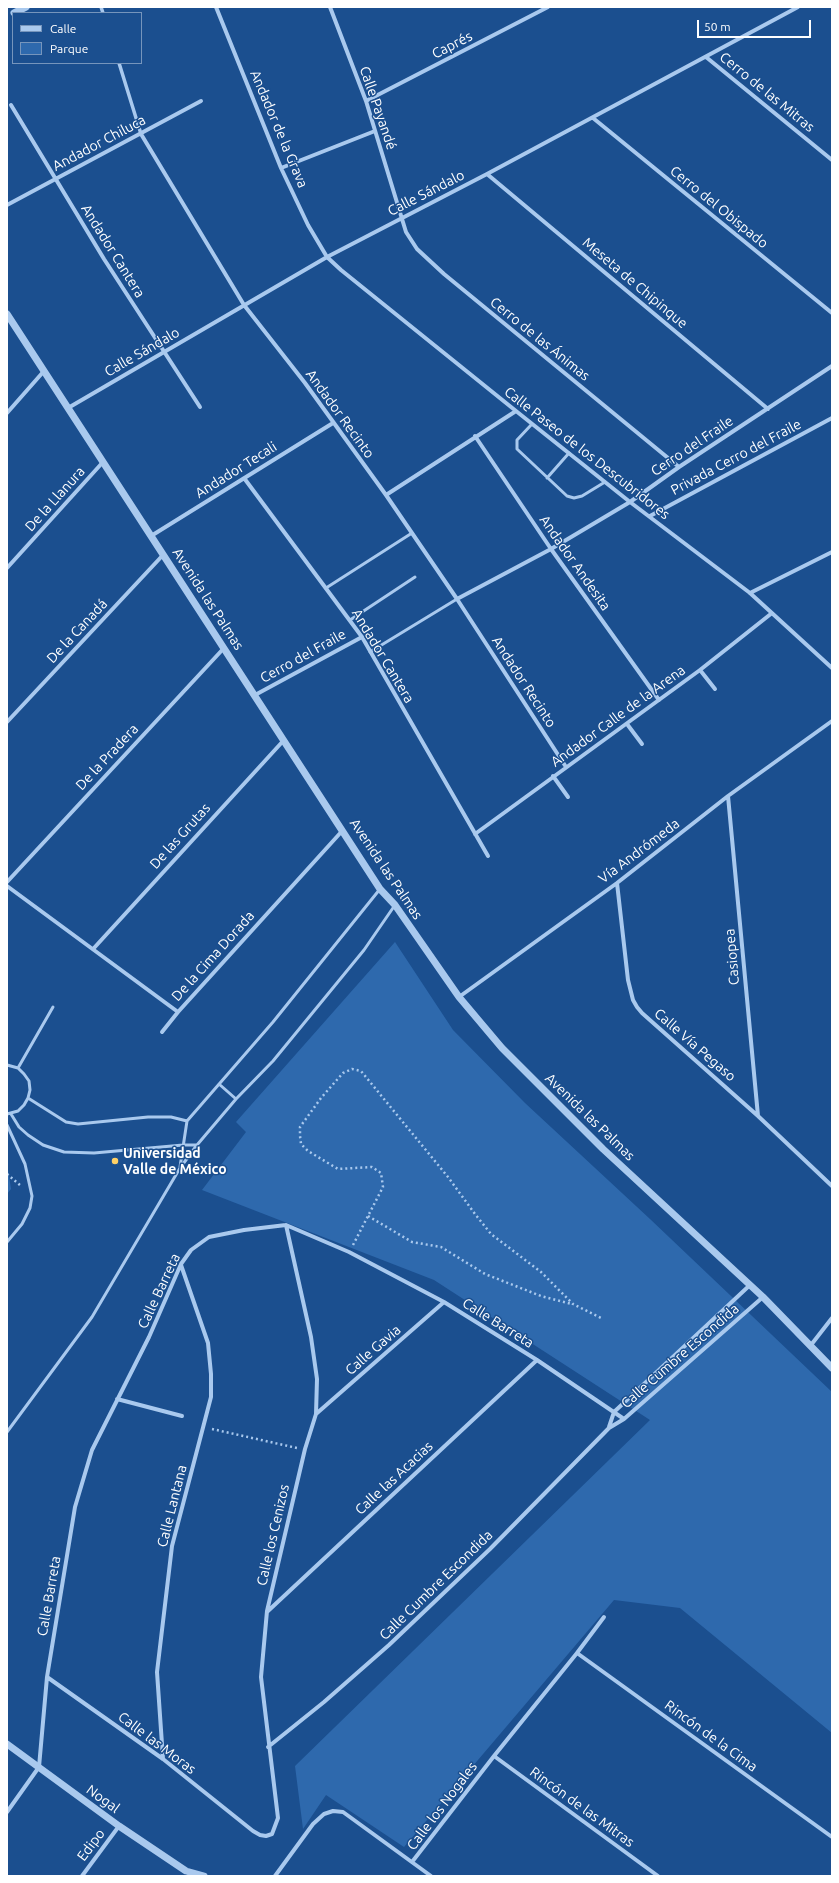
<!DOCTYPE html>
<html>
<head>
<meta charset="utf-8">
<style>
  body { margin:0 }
  #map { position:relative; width:839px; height:1883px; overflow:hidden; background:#1b4f8f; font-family:Ubuntu,sans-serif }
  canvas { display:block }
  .frame { position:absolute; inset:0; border:8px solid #fff; pointer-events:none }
  .legend { position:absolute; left:12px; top:12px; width:130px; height:52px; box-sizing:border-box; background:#1b4f8f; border:1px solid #7695bc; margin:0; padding:5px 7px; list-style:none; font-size:12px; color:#fff }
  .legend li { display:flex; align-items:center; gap:8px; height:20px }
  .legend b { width:20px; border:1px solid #7695bc }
  .scale { position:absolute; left:697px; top:20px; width:114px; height:18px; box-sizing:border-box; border:2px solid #fff; border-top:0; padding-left:5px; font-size:12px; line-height:14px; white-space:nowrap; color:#fff; -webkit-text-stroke:3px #1b4f8f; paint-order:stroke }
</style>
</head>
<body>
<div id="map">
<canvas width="839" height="1883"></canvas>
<div class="frame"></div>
<ul class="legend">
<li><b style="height:5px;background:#a9c9ee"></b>Calle</li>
<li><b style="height:11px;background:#2e69ad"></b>Parque</li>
</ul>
<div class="scale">50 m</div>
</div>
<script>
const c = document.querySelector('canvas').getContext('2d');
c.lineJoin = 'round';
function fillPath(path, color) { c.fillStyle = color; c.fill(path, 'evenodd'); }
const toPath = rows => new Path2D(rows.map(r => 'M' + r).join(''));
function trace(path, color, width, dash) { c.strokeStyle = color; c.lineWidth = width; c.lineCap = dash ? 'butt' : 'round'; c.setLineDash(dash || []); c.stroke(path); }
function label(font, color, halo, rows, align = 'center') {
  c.font = font + ' Ubuntu,sans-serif'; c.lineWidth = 3; c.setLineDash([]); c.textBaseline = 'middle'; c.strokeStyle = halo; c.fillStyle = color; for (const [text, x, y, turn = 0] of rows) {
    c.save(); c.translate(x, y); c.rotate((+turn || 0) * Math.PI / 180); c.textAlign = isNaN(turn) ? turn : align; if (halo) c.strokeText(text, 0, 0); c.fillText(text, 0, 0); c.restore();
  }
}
fillPath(toPath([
  [395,942,453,1030,525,1103,650,1219,832,1392,832,1733,680,1608,614,1600,404,1847,326,1795,303,1829,295,1766,650,1420,434,1280,202,1190,246,1132,236,1122],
  [7,1163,11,1189,7,1194]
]), '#2e69ad');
trace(toPath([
  [7,1174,21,1186],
  [368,1216,412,1242,441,1247,485,1274,541,1296,572,1304],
  [353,1245,383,1187,381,1173,372,1167,338,1169,308,1151,301,1144,300,1136,300,1127,321,1098,343,1073,352,1069,361,1071,448,1177,475,1214,491,1234,541,1272,573,1304,601,1318],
  [212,1429,297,1448]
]), '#a9c9ee', 2.5, [2, 3]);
trace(toPath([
  [532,424,517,440,517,449,567,496,574,498,582,496,605,482],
  [547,478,569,453],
  [326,588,412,533],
  [350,620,415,577],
  [370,652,457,599],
  [7,1065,18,1068,24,1074,29,1081,30,1090,28,1098,24,1105,18,1111,7,1114],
  [18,1068,53,1007],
  [219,1084,236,1099],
  [28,1098,66,1122,78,1124,148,1117,171,1117,187,1121],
  [11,1114,19,1127,28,1135,43,1145,64,1152,94,1153,183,1145,197,1145],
  [7,1125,25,1164,32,1196,30,1208,22,1224,7,1242],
  [180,1167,187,1121,273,1022,380,889],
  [7,1432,92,1317,180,1168,197,1145,236,1099,273,1061,364,950,395,905]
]), '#a9c9ee', 3);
trace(toPath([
  [101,7,103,13],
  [119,63,141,134]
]), '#a9c9ee', 3.5);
trace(toPath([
  [216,7,281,168,308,225,327,257,341,270,516,411,630,502,750,593,832,668],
  [330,7,366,101,406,232,417,249,444,274,679,467],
  [706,57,832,160],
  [366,101,548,7],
  [11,105,104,259,200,407],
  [593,118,832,313],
  [141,134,244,305,305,383,386,495,457,599,566,767],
  [281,168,375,131],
  [487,174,768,409],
  [7,205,201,101],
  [68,408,327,257,487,174,798,7],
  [7,413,44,371],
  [475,436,551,549,659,700],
  [244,478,362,637,488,856],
  [386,495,516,411],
  [650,516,832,418],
  [151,536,333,423],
  [7,568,103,462],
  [750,593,832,552],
  [457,599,551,549,630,502,679,467,832,366],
  [700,670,715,689],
  [255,695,362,637],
  [7,722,163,555],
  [627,724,642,744],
  [553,776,568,797],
  [728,796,758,1116],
  [475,834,700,670,772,613],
  [7,882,224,648],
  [617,883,628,980,633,1000,637,1007,642,1013,758,1116,832,1186],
  [7,886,178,1012],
  [94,948,284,740],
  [459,997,617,883,728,796,832,721],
  [162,1032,178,1012,343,830],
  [811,1345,832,1318],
  [117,1399,182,1416],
  [316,1414,444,1302],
  [609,1427,614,1412,750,1285],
  [268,1611,537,1360],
  [577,1653,832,1837],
  [47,1677,163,1759,253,1831,260,1835,266,1836,272,1834,278,1818,261,1677,267,1611,305,1449,316,1414,317,1379,311,1337,286,1225],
  [268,1747,324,1702,389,1645,490,1549,609,1428,624,1419,763,1297],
  [494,1756,658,1876],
  [163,1759,157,1672,172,1546,211,1397,211,1374,208,1343,181,1265],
  [7,1812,39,1767,47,1677,75,1507,92,1450,149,1337,181,1264,191,1250,209,1237,244,1230,286,1225,349,1252,444,1302,537,1360,624,1419],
  [412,1862,494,1756,577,1653,604,1617],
  [82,1876,119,1826],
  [275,1876,313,1824,324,1814,333,1811,343,1812,431,1876]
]), '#a9c9ee', 4);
trace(toPath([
  [14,13,26,7],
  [7,314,380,889,395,905,459,997,502,1048,603,1149,763,1297,832,1368],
  [7,1744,119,1826,186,1871,204,1876]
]), '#a9c9ee', 7);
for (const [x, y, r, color] of [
  [115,1161,4,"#ffd166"]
]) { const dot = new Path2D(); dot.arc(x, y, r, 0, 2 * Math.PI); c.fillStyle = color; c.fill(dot); trace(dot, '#1b4f8f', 1.5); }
label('14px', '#fff', '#1b4f8f', [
  ["Caprés",452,45,-27],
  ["Cerro de las Mitras",767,92,39],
  ["Calle Payandé",378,108,71],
  ["Andador de la Grava",279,129,67],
  ["Andador Chiluca",99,143,-28],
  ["Calle Sándalo",426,193,-27],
  ["Cerro del Obispado",719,207,39],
  ["Andador Cantera",113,251,58],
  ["Meseta de Chipinque",635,283,40],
  ["Cerro de las Ánimas",540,339,39],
  ["Calle Sándalo",142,352,-30],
  ["Andador Recinto",340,414,54],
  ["Cerro del Fraile",692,446,-34],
  ["Calle Paseo de los Descubridores",587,453,38],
  ["Privada Cerro del Fraile",736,457,-28],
  ["Andador Tecali",236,470,-32],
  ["De la Llanura",55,499,-48],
  ["Andador Andesita",575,563,55],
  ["Avenida las Palmas",208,599,57],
  ["De la Canadá",77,631,-47],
  ["Cerro del Fraile",303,656,-29],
  ["Andador Cantera",383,656,59],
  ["Andador Recinto",524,682,57],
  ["Andador Calle de la Arena",618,716,-36],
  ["De la Pradera",107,757,-47],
  ["De las Grutas",180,836,-48],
  ["Vía Andrómeda",639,851,-37],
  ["Avenida las Palmas",386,869,56],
  ["De la Cima Dorada",213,956,-48],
  ["Casiopea",732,957,-95],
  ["Calle Vía Pegaso",695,1045,41],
  ["Avenida las Palmas",590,1117,44],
  ["Calle Barreta",159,1291,-65],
  ["Calle Barreta",498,1323,32],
  ["Calle Gavia",373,1350,-41],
  ["Calle Cumbre Escondida",680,1356,-41],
  ["Calle las Acacias",394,1478,-43],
  ["Calle Lantana",172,1506,-76],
  ["Calle los Cenizos",273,1535,-77],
  ["Calle Cumbre Escondida",436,1585,-44],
  ["Calle Barreta",49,1596,-80],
  ["Rincón de la Cima",711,1736,36],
  ["Calle las Moras",157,1743,37],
  ["Nogal",103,1799,36],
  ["Calle los Nogales",442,1806,-53],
  ["Rincón de las Mitras",582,1807,36],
  ["Edipo",91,1845,-53]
]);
label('bold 14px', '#fff', '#1b4f8f', [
  ["Universidad",123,1153],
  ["Valle de México",123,1169]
], 'left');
</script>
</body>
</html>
